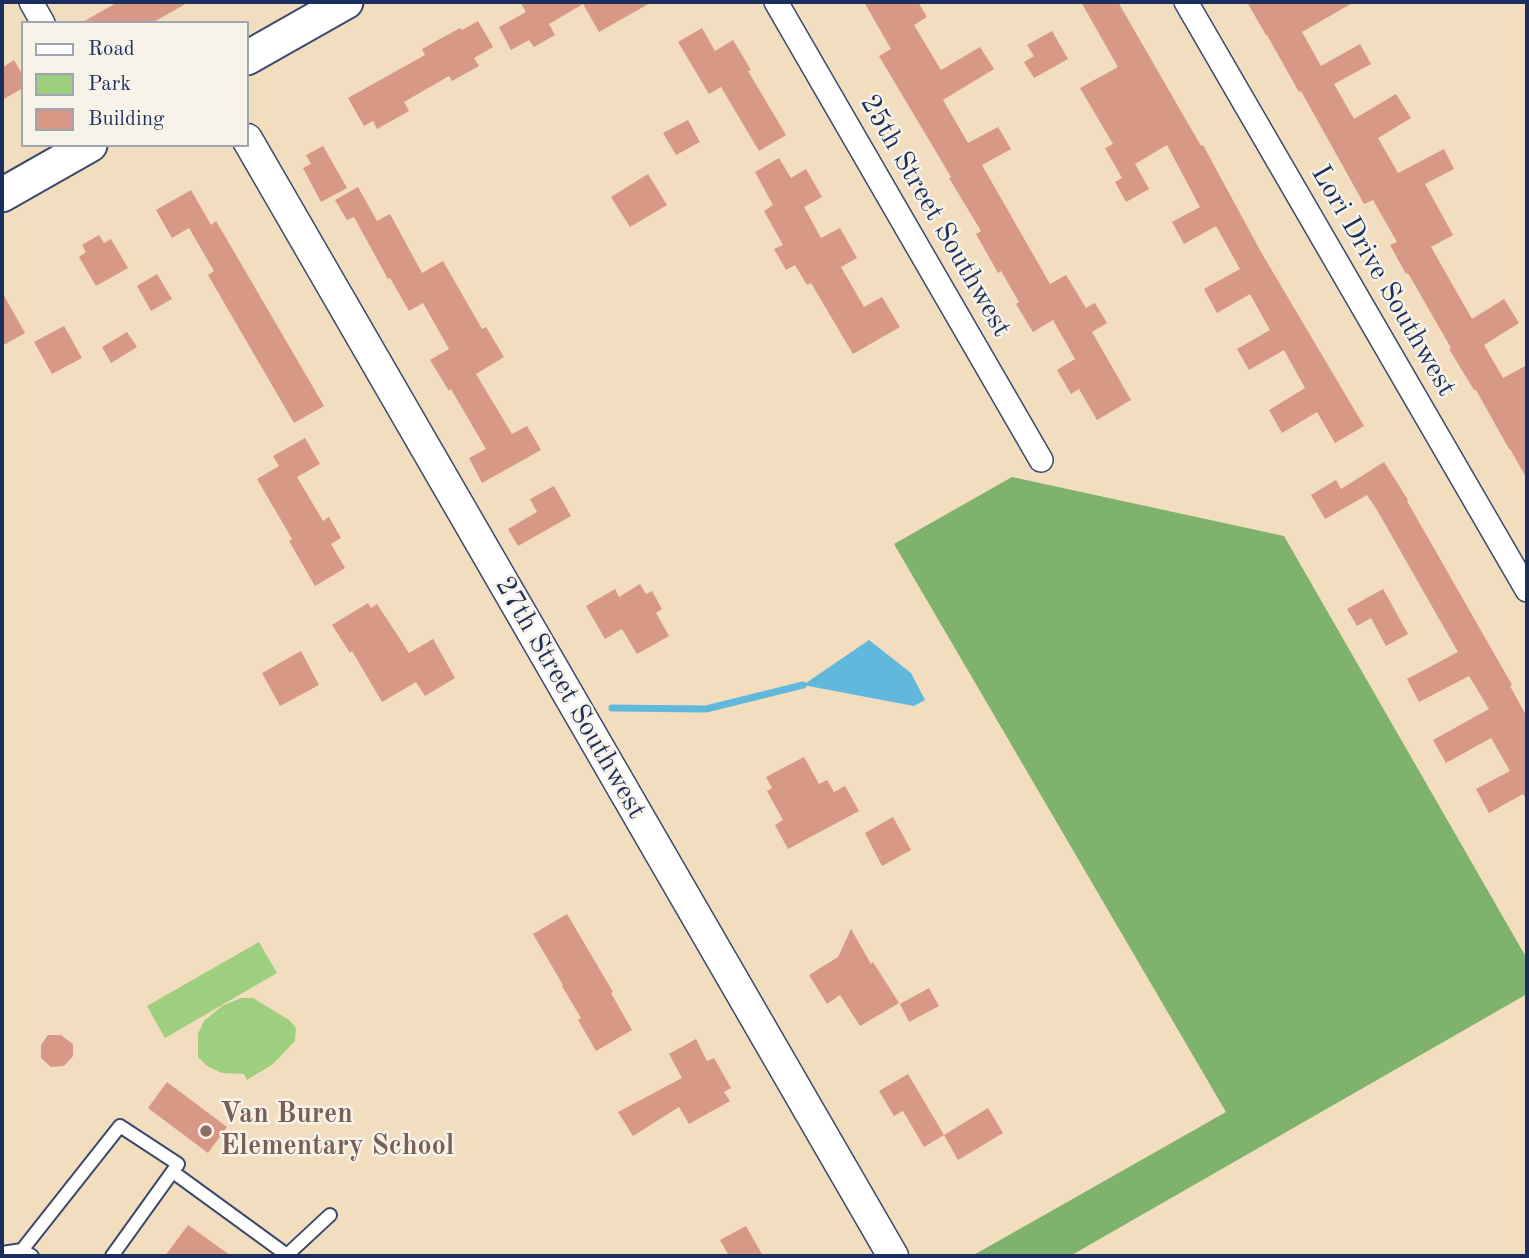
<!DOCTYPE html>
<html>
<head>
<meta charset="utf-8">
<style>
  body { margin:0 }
  #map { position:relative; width:1529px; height:1258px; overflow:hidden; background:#f2ddbf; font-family:"Old Standard TT",serif }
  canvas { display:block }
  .frame { position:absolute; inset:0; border:4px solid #1b2f5e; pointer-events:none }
  .legend { position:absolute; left:21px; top:21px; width:228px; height:126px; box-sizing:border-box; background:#f7f3e8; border:2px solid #9fa5b1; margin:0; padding:9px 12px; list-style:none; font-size:21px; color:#1b2f5e }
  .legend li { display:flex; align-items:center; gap:14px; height:35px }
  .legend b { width:35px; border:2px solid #9fa5b1 }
</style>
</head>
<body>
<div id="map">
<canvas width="1529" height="1258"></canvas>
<div class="frame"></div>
<ul class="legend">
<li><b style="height:9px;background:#fff"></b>Road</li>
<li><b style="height:19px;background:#9dcf7e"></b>Park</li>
<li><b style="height:19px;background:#d79886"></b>Building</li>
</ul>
</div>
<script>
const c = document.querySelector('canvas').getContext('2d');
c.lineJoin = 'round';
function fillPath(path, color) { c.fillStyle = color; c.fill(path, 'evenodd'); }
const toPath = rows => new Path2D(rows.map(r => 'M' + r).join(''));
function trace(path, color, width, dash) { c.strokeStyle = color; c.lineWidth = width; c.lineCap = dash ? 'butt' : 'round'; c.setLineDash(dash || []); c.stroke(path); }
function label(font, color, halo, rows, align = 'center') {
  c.font = font + ' "Old Standard TT",serif'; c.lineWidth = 5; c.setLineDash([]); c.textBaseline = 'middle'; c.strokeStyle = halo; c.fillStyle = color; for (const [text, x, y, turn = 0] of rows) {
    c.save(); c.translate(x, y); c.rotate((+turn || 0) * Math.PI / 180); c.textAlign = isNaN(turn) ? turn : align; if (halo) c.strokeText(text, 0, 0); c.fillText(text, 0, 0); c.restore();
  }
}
fillPath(toPath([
  [259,942,277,973,165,1038,147,1006],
  [241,998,253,998,289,1020,296,1028,295,1041,273,1064,247,1080,244,1074,222,1073,207,1066,198,1057,198,1034,204,1021,222,1006]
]), '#9dcf7e');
fillPath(toPath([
  [1012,477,1284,536,1526,957,1527,956,1527,994,1070,1256,972,1256,1226,1112,894,544]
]), '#7eb26d');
fillPath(toPath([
  [869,640,911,673,925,700,914,706,803,685]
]), '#60b9dd');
trace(toPath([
  [612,708,706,709,803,685]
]), '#60b9dd', 7);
fillPath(toPath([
  [118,2,189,2,152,23,81,23],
  [520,2,652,2,599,32,583,4,549,24,555,35,534,47,529,40,511,50,499,27,526,12],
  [864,2,918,2,927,17,914,25,941,70,980,47,994,69,943,100,968,143,998,127,1011,149,982,165,1050,284,1066,275,1086,308,1095,303,1107,323,1092,332,1131,400,1097,420,1079,389,1071,394,1057,370,1075,359,1053,320,1033,332,1016,304,1019,302,1001,271,998,273,976,234,981,231,949,178,951,177,879,56,891,49],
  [1081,2,1118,2,1201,146,1203,145,1261,252,1364,426,1335,443,1317,412,1282,433,1269,410,1305,388,1284,350,1249,370,1237,349,1270,330,1250,294,1217,313,1204,289,1240,269,1216,226,1184,244,1172,222,1200,207,1167,145,1135,164,1149,189,1126,202,1115,182,1122,178,1105,148,1113,144,1080,88,1118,67],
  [1247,2,1354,2,1302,32,1321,66,1360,44,1371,64,1334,84,1354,119,1396,94,1411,118,1378,138,1398,173,1444,149,1454,169,1425,184,1453,235,1431,247,1472,319,1504,299,1519,323,1484,345,1503,378,1527,365,1527,479,1510,449,1509,449,1476,390,1474,390,1449,349,1451,348,1408,273,1406,274,1390,245,1397,242,1373,200,1364,204,1301,91,1299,92,1267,35,1266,35],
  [478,21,493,47,474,58,479,66,452,81,449,76,404,102,409,111,377,129,373,121,364,126,348,98,425,55,422,49,460,28,462,30],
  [702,28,715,51,733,40,751,70,748,71,786,135,759,151,721,87,709,94,678,42],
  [1052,31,1068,59,1034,78,1024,62,1034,56,1027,45],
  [14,60,23,76,23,88,2,100,2,68],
  [688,120,700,142,676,155,663,133],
  [323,146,347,188,321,202,303,168,311,164,306,155],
  [779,158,791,178,806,169,822,197,804,207,821,238,840,228,857,258,841,267,864,307,882,297,900,327,853,354,811,283,807,285,795,265,786,270,774,249,783,245,764,211,773,205,755,172],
  [648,174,667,205,630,227,611,197],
  [358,187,377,221,390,214,422,273,443,261,482,329,486,327,504,357,476,374,512,434,527,426,541,450,482,483,469,458,486,449,451,389,449,391,430,360,449,349,423,303,409,311,390,278,388,279,354,217,347,220,335,200],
  [191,190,211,225,216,221,226,238,324,406,294,423,208,275,214,271,189,228,172,238,156,210],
  [99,235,104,243,111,239,128,268,96,286,79,257,86,252,82,245],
  [157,274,172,299,151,311,137,286],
  [2,292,25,333,2,346],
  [64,326,82,358,52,374,34,342],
  [127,332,137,347,111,363,102,347],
  [305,438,320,464,297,477,323,521,329,517,341,538,331,544,345,568,315,586,289,541,292,539,257,479,279,466,273,456],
  [1384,462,1408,500,1407,501,1512,685,1510,686,1527,717,1527,801,1523,794,1489,813,1476,789,1510,771,1491,738,1446,763,1433,740,1489,709,1469,676,1419,702,1407,679,1458,652,1377,510,1367,495,1325,519,1311,495,1336,480,1341,489],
  [554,486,571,516,518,546,508,529,537,512,530,499],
  [640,584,646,594,652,591,662,609,656,613,669,636,637,654,622,629,605,639,586,606,615,589,619,597],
  [1383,589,1408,634,1386,646,1371,618,1357,626,1347,609],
  [368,603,371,608,377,604,409,653,433,639,455,678,425,696,416,682,382,702,352,651,350,653,332,625],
  [301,651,319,685,280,706,262,673],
  [804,757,819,784,827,780,834,792,845,786,859,811,788,849,775,825,783,820,767,791,772,788,766,777],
  [893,817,911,850,882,866,865,833],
  [567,914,613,992,611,993,632,1030,596,1051,578,1020,581,1018,562,986,563,985,533,934],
  [851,929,871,964,873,962,899,1003,860,1026,840,995,827,1004,809,975,838,957],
  [929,988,939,1006,909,1022,900,1004],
  [48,1035,61,1035,73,1044,73,1056,64,1066,51,1067,41,1058,41,1045],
  [696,1039,707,1061,714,1058,731,1088,724,1092,730,1101,689,1124,679,1107,633,1136,618,1112,682,1078,669,1054],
  [908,1074,944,1135,988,1108,1003,1133,958,1160,944,1135,924,1147,903,1111,894,1116,879,1091],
  [167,1082,227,1127,208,1153,148,1108],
  [188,1225,231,1256,165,1256],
  [746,1226,763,1256,729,1256,720,1240]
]), '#d79886');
const service = toPath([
  [173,1172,287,1255,330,1215],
  [22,1250,120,1126,178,1164,112,1256],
  [2,1253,22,1250,32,1256]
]);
const minor = toPath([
  [31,2,43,23],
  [776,2,1041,460],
  [1186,2,1527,590]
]);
const tertiary = toPath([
  [247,139,893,1256]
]);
const secondary = toPath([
  [247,58,346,2],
  [2,195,90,145]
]);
trace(service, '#3b496d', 16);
trace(minor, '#3b496d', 26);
trace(tertiary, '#3b496d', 33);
trace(secondary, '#3b496d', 37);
trace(service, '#fff', 12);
trace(minor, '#fff', 23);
trace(tertiary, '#fff', 30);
trace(secondary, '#fff', 33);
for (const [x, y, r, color] of [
  [206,1131,7,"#8d6e63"]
]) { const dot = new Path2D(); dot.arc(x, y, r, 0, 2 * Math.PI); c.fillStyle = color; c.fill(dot); trace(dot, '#f7f3e8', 2.5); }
label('28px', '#1b2f5e', '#f7f3e8', [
  ["25th Street Southwest",935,216,60],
  ["Lori Drive Southwest",1383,281,60],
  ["27th Street Southwest",570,698,60]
]);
label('bold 28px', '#785e54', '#f7f3e8', [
  ["Van Buren",220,1115],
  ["Elementary School",220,1147]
], 'left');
</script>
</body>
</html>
